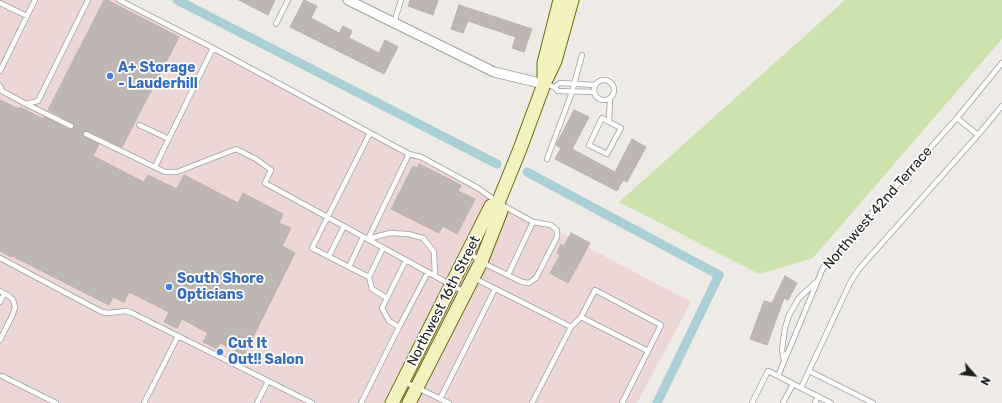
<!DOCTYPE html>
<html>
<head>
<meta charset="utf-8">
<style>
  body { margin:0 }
  #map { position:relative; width:1002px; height:403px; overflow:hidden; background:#eeeae5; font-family:Rubik,sans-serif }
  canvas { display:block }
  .north { position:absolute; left:954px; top:355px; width:40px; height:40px; -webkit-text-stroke:3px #fff; paint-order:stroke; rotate:118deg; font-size:11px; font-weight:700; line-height:16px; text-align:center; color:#1e1e1e }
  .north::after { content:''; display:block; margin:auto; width:14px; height:18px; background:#1e1e1e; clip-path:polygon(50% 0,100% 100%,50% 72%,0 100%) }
</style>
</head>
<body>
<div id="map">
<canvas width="1002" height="403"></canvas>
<div class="north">N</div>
</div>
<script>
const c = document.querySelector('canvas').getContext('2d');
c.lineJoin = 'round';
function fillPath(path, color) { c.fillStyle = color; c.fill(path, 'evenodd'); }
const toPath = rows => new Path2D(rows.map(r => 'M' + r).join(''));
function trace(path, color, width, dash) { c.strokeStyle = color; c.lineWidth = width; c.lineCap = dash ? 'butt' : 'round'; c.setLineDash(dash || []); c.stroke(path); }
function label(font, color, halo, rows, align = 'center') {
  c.font = font + ' Rubik,sans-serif'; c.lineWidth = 3.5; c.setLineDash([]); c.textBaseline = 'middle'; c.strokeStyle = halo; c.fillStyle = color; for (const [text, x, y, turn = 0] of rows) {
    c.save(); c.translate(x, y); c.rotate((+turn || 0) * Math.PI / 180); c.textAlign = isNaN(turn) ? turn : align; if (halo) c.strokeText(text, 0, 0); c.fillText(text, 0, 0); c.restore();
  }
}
fillPath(toPath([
  [0,0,122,0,691,302,637,403,0,403]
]), '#edd6d6');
fillPath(toPath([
  [845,0,1002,0,1002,39,813,258,759,274,619,202]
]), '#cce3b0');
trace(toPath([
  [177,0,497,164],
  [527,172,719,275,657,403]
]), '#a9d0d7', 9);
const building = toPath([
  [104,0,107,0,179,37,122,147,88,131,83,132,82,135,84,137,99,144,93,156,144,182,148,175,177,189,184,175,238,203,243,193,283,214,279,223,291,228,282,246,295,253,244,355,220,343,217,349,203,342,208,333,182,319,177,328,164,322,169,312,129,292,124,302,113,297,109,305,12,256,11,257,0,251,0,100,19,109,20,107,43,119,44,117,69,129,73,129,75,126,73,123,48,110,104,0],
  [239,0,275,0,268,15,239,0],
  [304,0,317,6,311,18,339,33,343,26,352,31,349,38,379,53,385,40,398,47,384,74,290,27,304,0],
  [410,0,438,0,433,15,408,6,410,0],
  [459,5,532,29,524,52,512,48,516,37,468,21,463,33,451,29,459,5],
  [574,110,589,117,572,149,615,172,632,139,646,147,627,182,623,180,617,191,555,159,561,148,556,145,574,110],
  [419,164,461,185,458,191,475,199,457,234,443,226,439,233,391,209,413,166,417,168,419,164],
  [571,233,590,243,568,283,550,273,560,255,557,253,561,244,564,246,571,233],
  [785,276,797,283,788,300,784,298,767,345,750,339,764,301,772,303,785,276]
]);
fillPath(building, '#beb6b2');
trace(building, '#beb1a9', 1);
const lane = toPath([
  [119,0,213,48,409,154,421,157,478,188,496,201],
  [0,3,27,16,35,0],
  [394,23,401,0],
  [276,24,288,0],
  [0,71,27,16],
  '594 90a10 10 0 1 1 20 0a10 10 0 1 1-20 0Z',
  [546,84,554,87,558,91,594,92],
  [0,86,2,91,26,104,38,101,88,0],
  [554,87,560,83,595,85],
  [26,104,71,126],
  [957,118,978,135],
  [609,122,621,128,607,154,589,145,602,118,609,122,610,99],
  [139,125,169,139],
  [86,134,165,172,177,172,236,149,256,159,271,170,265,183,464,292],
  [547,159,572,92,582,55],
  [155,167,213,48],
  [363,237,349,267,369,277],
  [368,239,390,233,408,234,423,238,434,252,435,276],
  [368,239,409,154],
  [383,248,369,277,372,289,387,298],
  [469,252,481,262,522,282,529,283,536,278,557,237,557,230,551,225,533,222,502,205],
  [329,256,344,226],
  [0,258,102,312,109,313,126,311,132,313,312,403],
  [406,260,382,308,389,321,399,327,428,272],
  [349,267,312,248,370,133],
  [508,275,533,222],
  [474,278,571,327,532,403],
  [0,291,9,296,13,300,15,307,13,314,0,340],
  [0,302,4,294],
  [571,327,581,317,648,351,661,325,595,290,581,317],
  [784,360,782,350,785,328,789,315,799,298,815,283],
  [809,371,873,403],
  [2,376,56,403],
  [405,382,449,403],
  [801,388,778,376,823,268,957,118,1002,63],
  [440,399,495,289],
  [144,403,178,336],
  [257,403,268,381],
  [361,403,399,327],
  [622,403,648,351],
  [752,403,768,371,778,376],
  [783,403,793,384],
  [815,403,818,396],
  [831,403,801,388,850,283,859,269,978,135,1002,106]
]);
const street = toPath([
  [348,0,494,72,544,84]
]);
const secondary = toPath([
  [544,80,544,63,560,0],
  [392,403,491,206,498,203,520,149,544,84,555,61,572,0],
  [409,403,481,262,501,211,498,203]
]);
trace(lane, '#9f9f9f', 6);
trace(street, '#9f9f9f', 11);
trace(secondary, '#666a10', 15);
trace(lane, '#fff', 4.5);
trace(street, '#fff', 9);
trace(secondary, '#f3f2be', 13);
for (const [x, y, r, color] of [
  [110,76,4,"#3f7fe0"],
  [169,287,4,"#3f7fe0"],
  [220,352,4,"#3f7fe0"]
]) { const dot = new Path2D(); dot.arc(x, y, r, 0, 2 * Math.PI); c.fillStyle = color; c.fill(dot); trace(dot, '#fff', 1.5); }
label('bold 14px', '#366cbe', '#fff', [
  ["A+ Storage",118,68],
  ["- Lauderhill",118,84],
  ["South Shore",177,279],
  ["Opticians",177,295],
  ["Cut It",228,344],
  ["Out!! Salon",228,360]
], 'left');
label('14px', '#1e1e1e', '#fff', [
  ["Northwest 42nd Terrace",878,208,-49],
  ["Northwest 16th Street",444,301,-63]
]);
</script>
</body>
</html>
